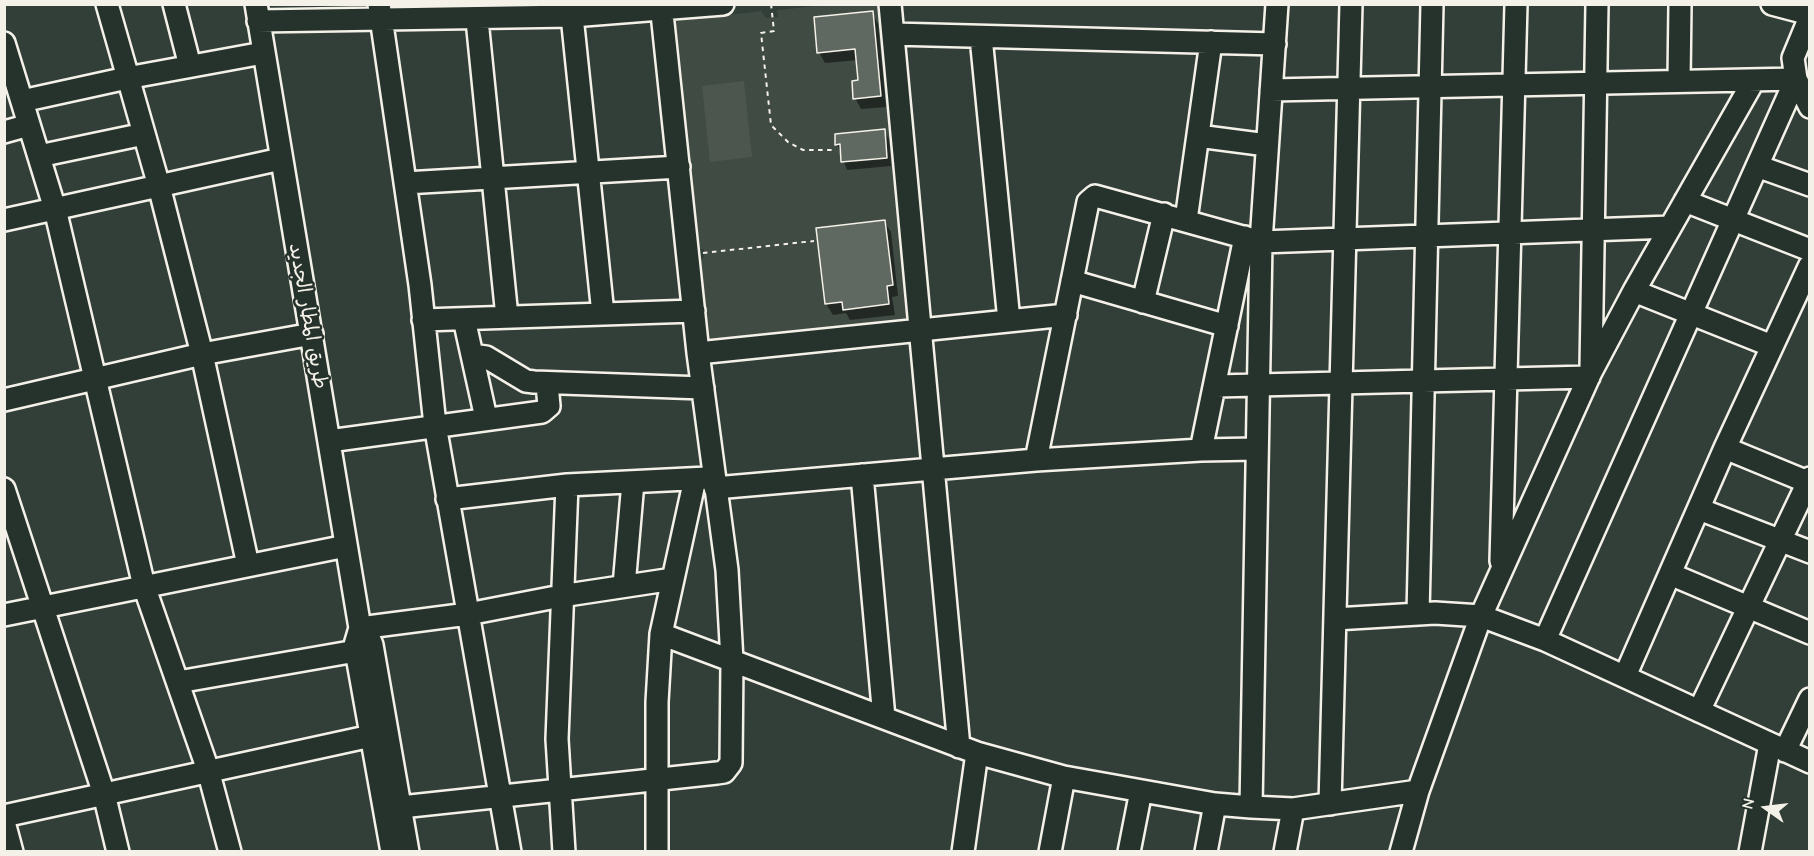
<!DOCTYPE html>
<html>
<head>
<meta charset="utf-8">
<style>
  body { margin:0 }
  #map { position:relative; width:1814px; height:856px; overflow:hidden; background:#323e38; font-family:"Comic Neue",sans-serif }
  canvas { display:block }
  .frame { position:absolute; inset:0; border:6px solid #f4f1e8; pointer-events:none }
  .north { position:absolute; left:1736px; top:778px; width:60px; height:60px; -webkit-text-stroke:4px #26332d; paint-order:stroke; rotate:284deg; font-size:16px; font-weight:700; line-height:24px; text-align:center; color:#f4f1e8 }
  .north::after { content:''; display:block; margin:auto; width:21px; height:27px; background:#f4f1e8; clip-path:polygon(50% 0,100% 100%,50% 72%,0 100%) }
</style>
</head>
<body>
<div id="map">
<canvas width="1814" height="856"></canvas>
<div class="frame"></div>
<div class="north">N</div>
</div>
<script>
const c = document.querySelector('canvas').getContext('2d');
c.lineJoin = 'round';
function fillPath(path, color) { c.fillStyle = color; c.fill(path, 'evenodd'); }
const toPath = rows => new Path2D(rows.map(r => 'M' + r).join(''));
function trace(path, color, width, dash) { c.strokeStyle = color; c.lineWidth = width; c.lineCap = dash ? 'butt' : 'round'; c.setLineDash(dash || []); c.stroke(path); }
function label(font, color, halo, rows, align = 'center') {
  c.font = font + ' "Comic Neue","Playpen Sans Arabic",sans-serif'; c.lineWidth = 5; c.setLineDash([]); c.textBaseline = 'middle'; c.strokeStyle = halo; c.fillStyle = color; for (const [text, x, y, turn = 0] of rows) {
    c.save(); c.translate(x, y); c.rotate((+turn || 0) * Math.PI / 180); c.textAlign = isNaN(turn) ? turn : align; if (halo) c.strokeText(text, 0, 0); c.fillText(text, 0, 0); c.restore();
  }
}
fillPath(toPath([
  [827,5,879,5,899,190,894,195,895,202,901,206,913,321,707,341,696,263,704,257,704,249,697,249,672,22,761,11,766,18,778,17,777,10]
]), '#404b44');
fillPath(toPath([
  [744,81,752,157,710,162,702,86]
]), '#4c564f');
fillPath(toPath([
  [872,13,878,24,886,107,861,109,855,98,860,81,858,60,825,63,819,52],
  [884,131,889,139,891,166,847,170,837,144],
  [884,221,891,232,898,296,892,297,895,315,850,320,846,313,833,315,826,304]
]), '#0007');
const building = toPath([
  [873,11,881,96,853,99,852,81,858,80,855,49,817,53,814,17,873,11],
  [885,129,887,158,841,162,840,144,835,145,835,134,885,129],
  [885,220,893,285,887,286,889,304,843,310,842,302,825,304,816,228,885,220]
]);
fillPath(building, '#5f6861');
trace(building, '#f4f1e8', 1.5);
const minor = toPath([
  [107,4,159,186,202,354,248,565],
  [174,4,190,66],
  [256,4,360,628,355,645,392,852],
  [379,4,420,285,435,425,510,852],
  [890,4,959,747],
  [1772,4,1810,14],
  [572,16,603,314],
  [1810,17,1793,58,1796,79,1810,107],
  [477,20,507,317],
  [258,21,572,16,723,4],
  [893,34,1275,44],
  [981,37,1009,321],
  [4,43,55,209,144,586,208,770,230,852],
  [1679,81,1680,4],
  [1271,90,1796,79],
  [22,101,127,78,263,53],
  [4,132,29,125],
  [1198,136,1267,145],
  [39,156,144,134],
  [1757,166,1810,185],
  [405,183,679,167],
  [1685,201,1810,250],
  [4,220,281,159],
  [1186,220,1211,42],
  [1072,281,1227,326],
  [1634,291,1772,346],
  [1143,302,1164,214],
  [464,319,486,418],
  [423,320,694,311],
  [698,353,1066,315],
  [472,355,486,357,526,381,534,382,703,388],
  [1591,369,1597,4],
  [1216,386,1589,377],
  [4,400,202,354,312,334],
  [329,441,542,412,549,406,547,384],
  [1725,448,1810,483],
  [1201,450,1245,237],
  [1036,460,1088,202,1095,196,1261,242,1670,227],
  [862,475,884,718],
  [715,488,1036,460,1201,450,1256,449],
  [4,489,104,794,118,852],
  [447,499,567,485,707,478],
  [1699,509,1810,552],
  [1501,561,1516,4],
  [1670,574,1810,633],
  [624,586,633,482],
  [1418,614,1432,4],
  [4,615,346,546],
  [1335,619,1435,613,1481,616,1545,640,1810,762],
  [360,628,468,614,561,596,673,579],
  [360,628,368,635,372,645,408,852],
  [661,634,977,753,1064,777,1215,804,1251,807,1293,809,1418,791],
  [1545,640,1796,79],
  [1625,676,1725,448,1810,265],
  [178,682,356,651],
  [1699,711,1810,478],
  [1785,751,1810,699],
  [1330,804,1351,4],
  [401,807,717,773,724,772,731,763,732,661,727,570,698,353,661,4],
  [1251,807,1261,242,1277,4],
  [4,816,371,736],
  [4,822,12,852],
  [564,852,557,739,567,485],
  [657,852,657,702,661,634,695,479],
  [963,852,977,753],
  [1050,852,1064,777],
  [1129,852,1141,791],
  [1206,852,1215,804],
  [1285,852,1293,809],
  [1401,852,1418,791,1481,616,1591,372,1634,291,1754,80],
  [1750,852,1770,744]
]);
trace(minor, '#f4f1e8', 26);
trace(toPath([
  [771,4,774,31,761,33,771,125,788,142,803,150,833,150],
  [703,253,814,241]
]), '#f4f1e8', 2, [4.5, 4.5]);
trace(minor, '#26332d', 21);
label('20px', '#f4f1e8', '#26332d', [
  ["طريق المطار الجديد",308,316,80]
]);
</script>
</body>
</html>
